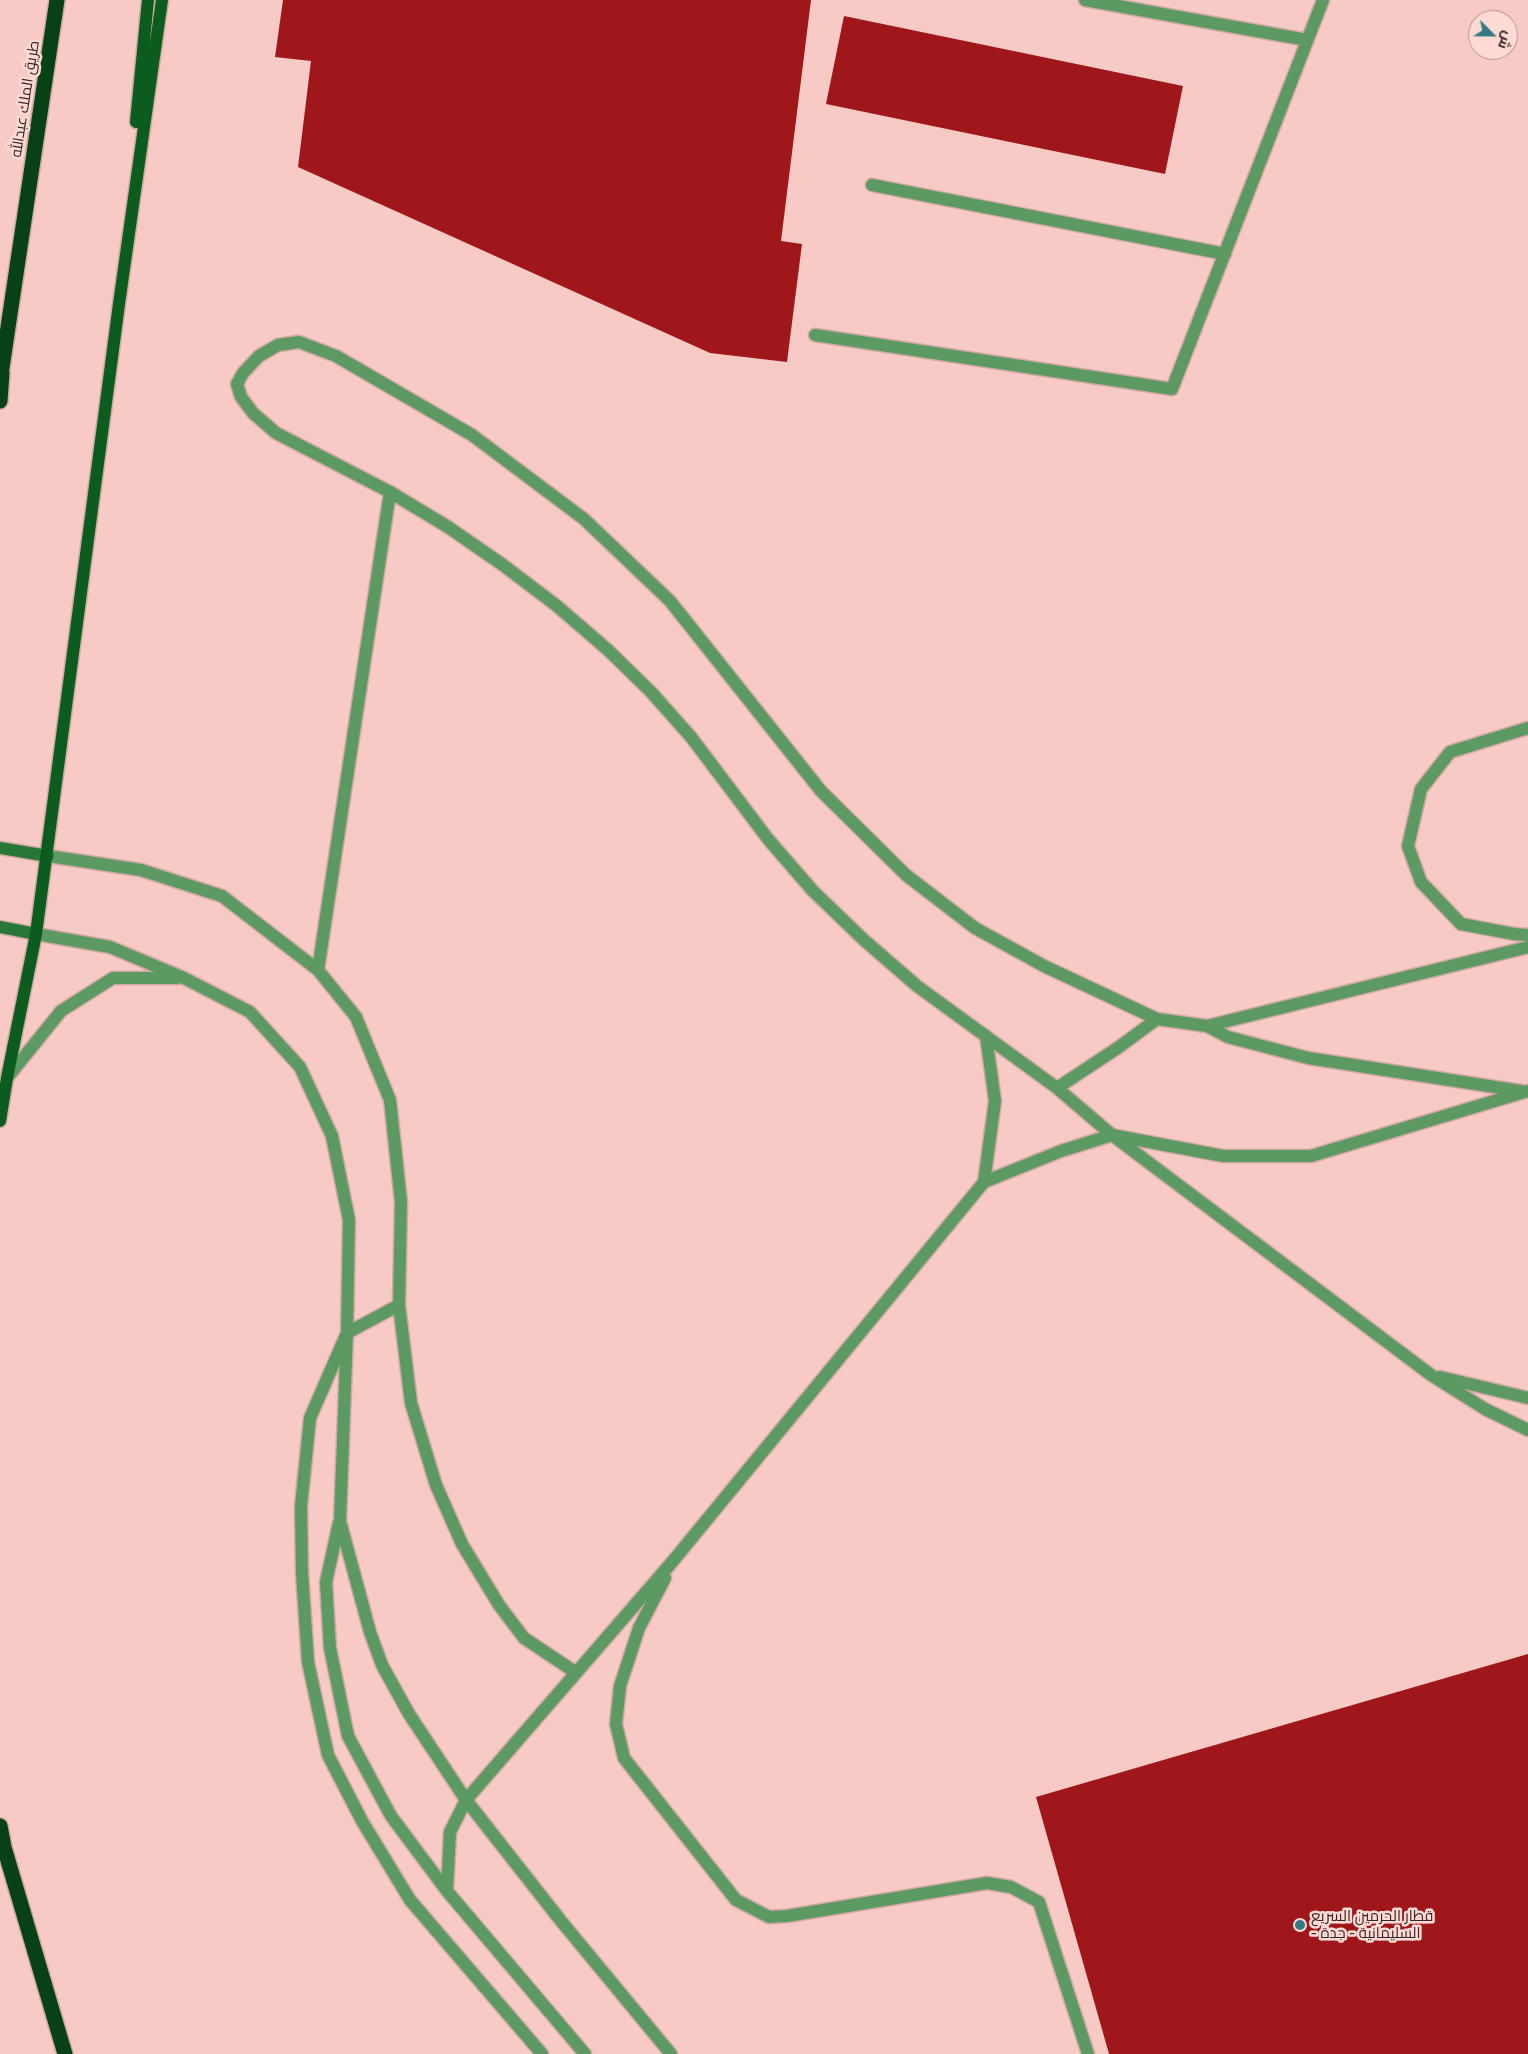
<!DOCTYPE html>
<html>
<head>
<meta charset="utf-8">
<style>
  body { margin:0 }
  #map { position:relative; width:1528px; height:2054px; overflow:hidden; background:#f7cac5; font-family:"Golos Text",Cairo,sans-serif }
  canvas { display:block }
  .north { position:absolute; left:1468px; top:10px; width:50px; height:50px; box-sizing:border-box; background:#fedad5; border:1px solid #ae928e; border-radius:50%; rotate:113deg; font-size:14px; font-weight:700; line-height:20px; text-align:center; color:#362523 }
  .north::after { content:''; display:block; margin:auto; width:18px; height:22px; background:#327982; clip-path:polygon(50% 0,100% 100%,50% 72%,0 100%) }
</style>
</head>
<body>
<div id="map">
<canvas width="1528" height="2054"></canvas>
<div class="north">ش</div>
</div>
<script>
const c = document.querySelector('canvas').getContext('2d');
c.lineJoin = 'round';
function fillPath(path, color) { c.fillStyle = color; c.fill(path, 'evenodd'); }
const toPath = rows => new Path2D(rows.map(r => 'M' + r).join(''));
function trace(path, color, width, dash) { c.strokeStyle = color; c.lineWidth = width; c.lineCap = dash ? 'butt' : 'round'; c.setLineDash(dash || []); c.stroke(path); }
function label(font, color, halo, rows, align = 'center') {
  c.font = font + ' "Golos Text",Cairo,sans-serif'; c.lineWidth = 5; c.setLineDash([]); c.textBaseline = 'middle'; c.strokeStyle = halo; c.fillStyle = color; for (const [text, x, y, turn = 0] of rows) {
    c.save(); c.translate(x, y); c.rotate((+turn || 0) * Math.PI / 180); c.textAlign = isNaN(turn) ? turn : align; if (halo) c.strokeText(text, 0, 0); c.fillText(text, 0, 0); c.restore();
  }
}
fillPath(toPath([
  [283,0,811,0,781,241,802,244,787,362,710,353,298,167,311,61,275,57],
  [844,16,1183,86,1165,174,826,104],
  [1528,1654,1528,2054,1109,2054,1036,1797]
]), '#9f171b');
const lane = toPath([
  [1085,0,1307,40],
  [872,185,1225,254],
  [815,335,1172,389,1323,0],
  [1528,728,1450,752,1421,789,1408,846,1421,882,1461,924,1514,934,1528,935],
  [48,856,141,870,222,896,318,970,356,1017,390,1100,401,1202,399,1305,411,1403,436,1485,462,1544,499,1605,524,1638,575,1672],
  [36,934,110,947,184,978,250,1012,300,1067,332,1136,349,1220,347,1333,340,1521,370,1632,382,1665,409,1714,466,1800,561,1921,671,2054],
  [1528,947,1207,1026,1157,1019,1044,966,975,928,906,875,821,791,670,601,584,519,472,435,336,356,299,342,278,345,259,356,243,373,237,384,241,397,253,413,276,433,390,492,448,527,503,565,557,606,608,650,651,692,691,737,768,839,813,891,864,940,917,986,1057,1088,1112,1135,1431,1375,1485,1409,1528,1430],
  [318,970,390,492],
  [1207,1026,1228,1037,1308,1058,1521,1091],
  [986,1036,995,1101,984,1182,1061,1151,1112,1135,1223,1156,1311,1156,1528,1091],
  [7,1078,61,1011,113,978,178,978],
  [1057,1088,1119,1047,1157,1019],
  [399,1305,347,1333,310,1418,301,1506,302,1573,308,1662,328,1755,362,1821,410,1900,542,2054],
  [1440,1377,1528,1398],
  [339,1523,326,1582,330,1648,348,1736,391,1816,447,1891,585,2054],
  [665,1578,639,1628,620,1686,616,1724,624,1758,736,1900,769,1917,787,1916,987,1883,1011,1887,1039,1902,1088,2054],
  [447,1891,450,1832,466,1800,673,1561,984,1182]
]);
const secondary = toPath([
  [0,848,48,856],
  [0,927,36,934]
]);
const primary = toPath([
  [136,122,148,0],
  [0,1121,7,1078,36,934,119,304,162,0]
]);
const highway = toPath([
  [0,381,57,0],
  [0,401,2,373],
  [0,1826,4,1847,65,2054]
]);
trace(lane, '#d0a9a5', 15);
trace(secondary, '#d0a9a5', 15);
trace(primary, '#d0a9a5', 15);
trace(highway, '#d0a9a5', 18);
trace(lane, '#5d9a63', 12);
trace(secondary, '#297736', 12);
trace(primary, '#0c5b1f', 12);
trace(highway, '#084115', 15);
for (const [x, y, r, color] of [
  [1300,1925,6,"#327982"]
]) { const dot = new Path2D(); dot.arc(x, y, r, 0, 2 * Math.PI); c.fillStyle = color; c.fill(dot); trace(dot, '#fedad5', 2); }
label('15px', '#362523', '#fedad5', [
  ["طريق الملك عبدالله",25,99,-81]
]);
label('15px', '#362523', '#fedad5', [
  ["قطار الحرمين السريع",1311,1916],
  ["- السليمانية - جدة",1311,1933]
], 'left');
</script>
</body>
</html>
